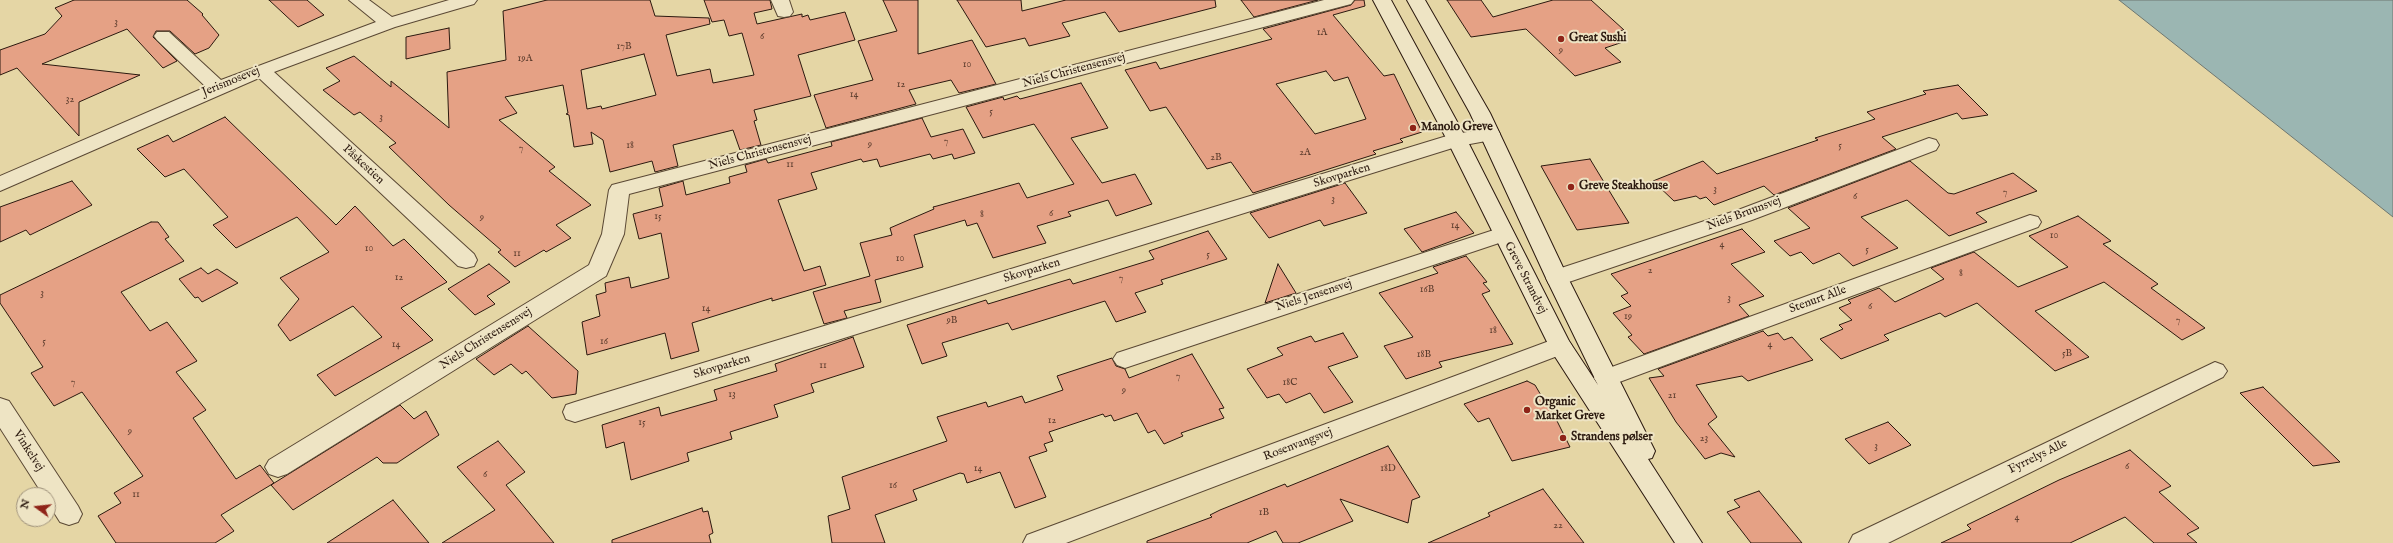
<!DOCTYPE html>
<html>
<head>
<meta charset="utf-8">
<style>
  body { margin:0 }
  #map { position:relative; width:2393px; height:543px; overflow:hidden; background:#e5d6a5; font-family:"IM FELL English",serif }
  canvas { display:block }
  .north { position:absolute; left:16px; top:487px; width:40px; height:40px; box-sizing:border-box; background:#eee4c4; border:1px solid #a0937c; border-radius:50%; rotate:285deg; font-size:11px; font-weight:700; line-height:16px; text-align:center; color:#2b190f }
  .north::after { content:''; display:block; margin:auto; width:14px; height:18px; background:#8f2418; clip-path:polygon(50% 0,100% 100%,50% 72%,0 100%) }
</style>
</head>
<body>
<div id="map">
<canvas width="2393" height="543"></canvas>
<div class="north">N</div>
</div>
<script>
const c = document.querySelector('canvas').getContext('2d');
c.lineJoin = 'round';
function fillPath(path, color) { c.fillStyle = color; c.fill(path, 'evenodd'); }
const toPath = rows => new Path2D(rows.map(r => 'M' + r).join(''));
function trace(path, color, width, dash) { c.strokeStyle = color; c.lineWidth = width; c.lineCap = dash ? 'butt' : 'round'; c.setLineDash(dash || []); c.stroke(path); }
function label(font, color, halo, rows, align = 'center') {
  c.font = font + ' "IM FELL English",serif'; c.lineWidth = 4; c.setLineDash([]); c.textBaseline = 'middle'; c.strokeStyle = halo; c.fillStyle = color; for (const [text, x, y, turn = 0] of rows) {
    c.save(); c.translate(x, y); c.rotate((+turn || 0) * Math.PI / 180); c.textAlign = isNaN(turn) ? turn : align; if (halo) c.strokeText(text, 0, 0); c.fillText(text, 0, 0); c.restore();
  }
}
const water = toPath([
  [2119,0,2393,0,2393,217,2364,194,2119,0]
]);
fillPath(water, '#9bb6b2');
trace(water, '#6e7771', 1);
const building = toPath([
  [74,0,187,0,203,14,202,15,219,35,209,48,195,54,170,31,156,31,153,37,177,61,163,68,127,29,42,64,140,75,79,102,79,136,17,68,0,75,0,50,45,34,62,16,55,8,74,0],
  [269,0,307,0,324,15,298,27,269,0],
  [547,0,650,0,655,16,709,18,710,24,666,35,677,76,710,69,713,83,754,75,742,33,729,36,724,20,712,22,704,0,770,0,772,9,754,13,757,24,802,14,802,17,808,15,810,20,845,12,855,40,798,55,811,96,754,110,757,120,754,121,761,145,740,150,733,130,673,145,678,166,655,172,652,161,610,172,603,140,591,132,593,144,574,147,569,115,566,114,568,113,563,85,505,97,517,113,499,120,555,167,549,171,591,205,556,225,571,238,546,252,544,250,515,267,498,252,501,250,449,205,389,147,396,143,360,112,354,115,323,90,340,81,326,68,354,56,391,87,391,81,449,128,447,72,506,60,503,11,547,0],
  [644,54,656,95,602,109,601,106,587,109,581,70,644,54],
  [883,0,918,0,918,54,972,40,996,84,959,93,951,80,909,90,916,104,826,128,814,95,873,80,858,41,897,31,883,0],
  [957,0,1021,0,1022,11,1066,0,1215,0,1216,7,1119,32,1105,12,1062,23,1070,36,1029,46,1025,38,986,47,957,0],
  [1241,0,1318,0,1254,17,1241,0],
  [1355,0,1364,0,1365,6,1333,15,1384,76,1394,74,1422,132,1400,139,1403,142,1373,151,1376,154,1253,193,1231,162,1207,169,1166,107,1150,111,1125,70,1156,62,1160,69,1272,39,1263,29,1351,5,1355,0],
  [1326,71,1334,81,1348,77,1366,119,1315,134,1276,84,1326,71],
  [1447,0,1481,0,1493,17,1553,0,1591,0,1624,30,1618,31,1625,38,1619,39,1623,42,1605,48,1621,62,1575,76,1526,29,1471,37,1447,0],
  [449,28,450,49,406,59,406,37,449,28],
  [1081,83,1108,128,1071,138,1102,183,1135,174,1152,204,1116,216,1108,200,1068,212,1071,216,1037,226,1046,243,993,258,977,223,967,226,965,220,914,235,923,267,875,280,881,302,844,311,847,318,824,324,813,292,870,276,860,243,892,235,890,228,934,209,933,207,937,206,1019,183,1027,198,1074,184,1034,124,983,138,966,107,1003,97,1004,100,1017,96,1020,99,1081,83],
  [1958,85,1988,115,1962,119,1957,113,1882,137,1896,149,1774,195,1764,186,1714,205,1706,197,1700,199,1696,196,1674,201,1653,181,1703,161,1717,174,1818,140,1815,138,1875,119,1867,112,1926,94,1923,91,1958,85],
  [225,117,336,225,355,206,393,246,404,239,447,282,401,308,433,340,335,396,317,375,382,337,353,306,290,341,278,325,299,299,280,278,329,252,297,217,236,248,213,225,228,217,184,169,165,177,137,149,168,135,173,142,225,117],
  [922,118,931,137,963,129,975,153,954,159,952,154,933,159,930,154,880,167,877,159,863,162,861,159,811,173,817,189,778,200,804,271,820,266,826,285,772,301,772,298,692,323,699,351,671,359,665,333,587,355,582,322,600,316,596,295,606,292,605,283,629,277,631,288,669,278,661,233,639,239,633,214,663,206,659,188,683,181,686,195,730,183,729,177,747,172,745,165,766,159,768,163,832,146,831,142,922,118],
  [1590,159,1616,202,1629,223,1577,230,1541,166,1590,159],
  [1910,161,1948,193,1954,194,2013,173,2037,191,1976,213,1987,222,1949,236,1907,200,1861,217,1898,248,1853,266,1839,253,1813,264,1801,252,1790,256,1774,241,1810,228,1788,208,1910,161],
  [72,181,92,205,30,235,26,230,0,242,0,207,72,181],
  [1345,183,1367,213,1324,226,1320,220,1269,238,1250,213,1345,183],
  [1456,212,1474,233,1422,252,1404,229,1456,212],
  [2078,216,2111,241,2103,244,2158,284,2151,288,2205,328,2182,340,2104,282,2035,311,2089,357,2055,371,1977,303,1945,317,1940,313,1884,335,1889,340,1841,359,1820,339,1843,329,1839,325,1852,320,1839,308,1851,303,1848,300,1879,288,1895,302,1944,279,1931,268,1974,252,2018,287,2068,267,2029,236,2078,216],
  [151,222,158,222,169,237,165,239,184,261,121,292,150,331,167,322,197,361,176,372,206,410,193,418,236,479,260,465,274,483,221,515,234,531,215,543,116,543,98,516,121,503,114,493,143,476,82,392,54,406,31,373,43,367,0,303,0,295,151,222],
  [1742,229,1765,252,1731,264,1764,296,1739,305,1749,316,1644,354,1628,337,1632,335,1613,313,1631,306,1621,296,1628,293,1611,274,1742,229],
  [1208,231,1227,259,1161,280,1163,284,1135,293,1146,312,1116,322,1105,301,1012,330,1008,323,942,343,947,356,922,364,907,325,986,300,988,304,1070,279,1073,284,1154,259,1149,251,1208,231],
  [1466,256,1487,282,1483,283,1490,291,1482,294,1513,344,1439,362,1442,367,1406,379,1384,346,1413,337,1379,293,1438,273,1433,267,1466,256],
  [489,264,510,282,487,296,495,304,475,315,448,289,489,264],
  [1278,264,1296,293,1265,303,1278,264],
  [201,268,208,274,217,269,238,283,202,302,198,297,195,298,179,279,201,268],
  [528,326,578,371,576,394,552,398,526,371,522,374,511,364,494,375,476,359,528,326],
  [1763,331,1768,336,1778,333,1784,340,1792,337,1813,360,1748,381,1742,376,1696,385,1717,417,1708,424,1735,457,1721,453,1705,459,1676,422,1649,378,1664,376,1658,369,1763,331],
  [1343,333,1358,357,1328,367,1353,402,1324,413,1310,393,1286,403,1279,394,1267,398,1247,369,1283,355,1277,348,1311,336,1315,342,1343,333],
  [853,337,864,367,811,384,814,392,774,405,778,417,730,432,732,439,687,453,689,461,631,480,624,442,606,448,602,425,659,407,661,416,717,400,714,390,777,371,775,364,853,337],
  [1192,354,1224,408,1219,409,1224,418,1181,433,1183,436,1164,444,1155,430,1148,433,1137,413,1114,421,1111,415,1105,417,1103,414,1049,432,1053,441,1044,444,1047,451,1029,457,1046,497,1015,508,1000,472,967,483,964,474,960,473,913,490,917,500,875,515,885,543,832,543,828,516,850,509,842,477,947,441,937,417,986,402,988,407,1022,396,1025,403,1063,390,1057,376,1112,358,1116,366,1125,369,1129,378,1192,354],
  [1527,381,1535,385,1542,397,1545,397,1570,447,1512,461,1489,418,1478,422,1464,404,1527,381],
  [2263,387,2340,462,2313,466,2240,393,2263,387],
  [400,405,414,419,426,411,439,435,397,463,383,463,377,457,293,510,271,485,400,405],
  [1888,422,1911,445,1869,464,1845,439,1888,422],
  [498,441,525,472,506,485,554,543,442,543,495,510,457,467,498,441],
  [1388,446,1420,497,1412,500,1408,523,1340,499,1353,521,1298,543,1283,543,1276,531,1247,543,1147,543,1147,541,1212,517,1210,515,1220,510,1285,484,1287,487,1388,446],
  [2130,450,2171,486,2159,492,2199,528,2187,534,2197,543,2154,543,2125,517,2070,543,1941,543,1971,529,1967,525,2059,480,2130,450],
  [1543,489,1584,543,1428,543,1490,516,1488,513,1543,489],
  [1759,491,1802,543,1751,543,1727,512,1740,507,1734,500,1759,491],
  [393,500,429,543,327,543,393,500],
  [702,508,703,512,708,511,713,533,709,535,711,543,612,543,612,540,702,508]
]);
fillPath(building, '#e5a185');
trace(building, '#2b190f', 1);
const street = toPath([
  [349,0,369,0,392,17,449,0,477,0,474,4,395,27,274,72,474,254,477,260,474,266,466,268,458,266,259,78,0,191,0,176,206,87,157,40,154,36,157,32,169,32,221,80,376,22,349,0],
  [771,0,789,0,793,12,790,16,784,17,778,16,771,0],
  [1324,0,1354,0,1351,4,629,194,624,234,606,276,287,474,278,477,269,474,265,467,269,460,589,265,602,234,609,190,612,185,1324,0],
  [1490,128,1497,129,1500,134,1497,139,1459,146,575,422,566,419,563,412,566,405,575,402,1450,135,1490,128],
  [1929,138,1936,140,1939,145,1936,150,1752,220,1557,286,1549,284,1546,278,1549,272,1738,210,1929,138],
  [2030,215,2038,217,2041,222,2038,227,1614,384,1606,387,1598,384,1594,378,1598,372,2030,215],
  [1503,227,1511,229,1514,234,1511,239,1125,368,1117,365,1113,359,1117,353,1503,227],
  [1560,337,1568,340,1572,346,1568,352,1066,543,1023,543,1027,535,1560,337],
  [2215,362,2223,365,2227,371,2223,377,1888,543,1849,543,1853,535,2215,362],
  [0,398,9,401,78,506,82,514,78,522,69,525,60,522,48,503,48,495,43,495,0,428,0,398]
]);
const secondary = toPath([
  [1373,0,1391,0,1467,140,1569,341,1598,385,1546,278,1470,113,1407,0,1425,0,1490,113,1568,278,1655,451,1652,458,1648,459,1702,543,1675,543,1552,352,1447,140,1373,0]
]);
trace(street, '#5a4834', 2);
trace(secondary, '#2b190f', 2);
fillPath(street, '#eee4c4');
fillPath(secondary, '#eee4c4');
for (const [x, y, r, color] of [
  [1561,39,4,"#8f2418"],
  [1413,128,4,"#8f2418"],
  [1571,187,4,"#8f2418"],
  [1527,410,4,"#8f2418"],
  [1563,438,4,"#8f2418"]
]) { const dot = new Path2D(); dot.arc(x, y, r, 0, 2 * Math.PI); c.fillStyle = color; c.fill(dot); trace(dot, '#eee4c4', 1.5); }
label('10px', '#5a3b2c', null, [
  ["3",116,23],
  ["1A",1322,33],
  ["6",762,37],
  ["17B",624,47],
  ["9",1561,51],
  ["19A",525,59],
  ["10",967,65],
  ["12",901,85],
  ["14",854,95],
  ["32",70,100],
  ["5",991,112],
  ["3",381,118],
  ["7",946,142],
  ["9",870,145],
  ["18",630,146],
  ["5",1840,146],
  ["7",521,149],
  ["2A",1305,153],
  ["2B",1216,158],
  ["11",790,165],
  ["3",1715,190],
  ["7",2005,193],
  ["6",1855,197],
  ["3",1333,200],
  ["6",1051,214],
  ["8",982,215],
  ["15",658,217],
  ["9",482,218],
  ["14",1455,226],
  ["10",2054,236],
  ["4",1722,245],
  ["10",369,249],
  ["5",1867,250],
  ["11",517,254],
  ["5",1208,255],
  ["10",900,259],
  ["2",1650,271],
  ["8",1961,274],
  ["12",399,278],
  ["7",1121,279],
  ["16B",1427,290],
  ["3",42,294],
  ["3",1729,299],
  ["6",1870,307],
  ["14",706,309],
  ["19",1628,317],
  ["9B",952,321],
  ["7",2178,321],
  ["18",1493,331],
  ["5",44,342],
  ["16",604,342],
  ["14",396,345],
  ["4",1770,345],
  ["5B",2067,354],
  ["18B",1424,355],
  ["11",823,366],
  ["7",1178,377],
  ["7",73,383],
  ["18C",1290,383],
  ["9",1124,391],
  ["13",732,395],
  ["21",1672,396],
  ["12",1052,421],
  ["15",642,423],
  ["9",130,432],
  ["23",1704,439],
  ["3",1876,447],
  ["6",2127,467],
  ["14",978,469],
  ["18D",1388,469],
  ["6",485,475],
  ["16",893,486],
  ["11",136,495],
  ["1B",1264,513],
  ["4",2017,518],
  ["22",1558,526]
]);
label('bold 12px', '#2b190f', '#eee4c4', [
  ["Great Sushi",1569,39],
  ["Manolo Greve",1421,128],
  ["Greve Steakhouse",1579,187],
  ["Organic",1535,403],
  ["Market Greve",1535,417],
  ["Strandens pølser",1571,438]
], 'left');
label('12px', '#2b190f', '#eee4c4', [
  ["Niels Christensensvej",1074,71,-15],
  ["Jerismosevej",231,82,-22],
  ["Niels Christensensvej",760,153,-15],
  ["Påskestien",363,165,43],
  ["Skovparken",1342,176,-17],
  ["Niels Bruunsvej",1744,214,-20],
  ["Skovparken",1032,271,-17],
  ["Greve Strandvej",1525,278,63],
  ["Niels Jensensvej",1314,296,-18],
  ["Stenurt Alle",1818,300,-20],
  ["Niels Christensensvej",486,339,-32],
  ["Skovparken",722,367,-17],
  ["Rosenvangsvej",1298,445,-21],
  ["Vinkelvej",28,451,57],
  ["Fyrrelys Alle",2038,457,-26]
]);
</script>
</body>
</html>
